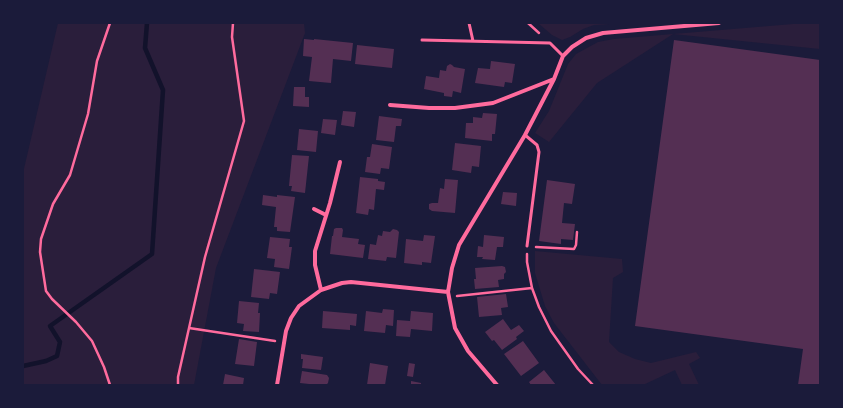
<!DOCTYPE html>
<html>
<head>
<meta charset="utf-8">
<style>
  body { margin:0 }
  #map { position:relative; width:843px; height:408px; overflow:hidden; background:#1b1b3a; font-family:Barlow,sans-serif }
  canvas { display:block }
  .frame { position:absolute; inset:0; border:24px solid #1b1b3a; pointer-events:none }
</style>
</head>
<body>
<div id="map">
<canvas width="843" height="408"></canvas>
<div class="frame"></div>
</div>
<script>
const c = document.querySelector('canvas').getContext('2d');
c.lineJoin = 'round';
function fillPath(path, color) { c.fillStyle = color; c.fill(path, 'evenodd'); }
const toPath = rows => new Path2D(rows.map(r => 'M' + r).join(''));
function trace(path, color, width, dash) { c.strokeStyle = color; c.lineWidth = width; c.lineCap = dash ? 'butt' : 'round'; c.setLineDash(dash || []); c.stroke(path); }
fillPath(toPath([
  [58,23,304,23,305,33,216,268,194,385,23,385,23,173],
  [538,23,610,23,610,24,594,25,583,29,570,37,562,40,552,35],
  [805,23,820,23,820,49,673,34,597,83,549,142,535,133,549,111,568,64,576,54,598,42,614,39,673,34],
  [535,251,622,259,623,272,613,278,609,342,619,352,635,359,651,363,696,352,700,358,689,364,699,385,682,385,675,370,643,385,602,385,554,323,545,306,535,273]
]), '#2a1e3b');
trace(toPath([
  [23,366,46,361,57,356,60,342,50,326,152,254,163,90,145,48,147,23]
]), '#12122b', 4.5);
fillPath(toPath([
  [304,39,314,40,314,39,353,43,351,61,333,59,331,83,309,81,312,57,303,56],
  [674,40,820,60,820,385,798,385,803,349,635,326],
  [357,45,394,49,392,68,355,64],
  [491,61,515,64,512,83,505,82,504,87,475,83,478,68,490,69],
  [450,64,452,65,454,67,465,69,461,93,453,91,452,97,444,96,444,93,424,89,426,76,439,78,440,70,446,71,447,66],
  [294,87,305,87,305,97,309,97,309,107,293,106],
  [343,111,356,112,354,127,341,125],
  [483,113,497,114,495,134,492,134,492,141,465,138,466,123,473,123,473,117,482,118],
  [379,116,402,119,401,126,396,126,394,142,376,140],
  [323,119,337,120,335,135,321,133],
  [299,129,318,131,316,152,297,150],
  [455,143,481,146,479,167,472,166,471,173,452,170],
  [372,144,392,147,389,169,381,168,380,174,365,172,367,157,370,157],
  [292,155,309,156,305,193,291,191,292,186,289,186],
  [360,177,378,179,378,181,385,182,384,190,376,189,374,210,369,209,368,215,356,213],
  [445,179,458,180,455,213,432,211,429,209,429,204,432,203,438,203,440,188,444,189],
  [547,180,575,184,572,204,564,203,562,223,575,224,573,240,561,239,561,244,539,241],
  [503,192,517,193,516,206,501,204],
  [263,195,277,197,277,195,295,197,290,232,277,231,277,227,274,227,276,207,262,205],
  [336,228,342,228,343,230,342,237,359,239,358,244,365,245,363,258,330,254,332,236,333,236,334,229],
  [393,229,397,230,399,232,396,258,387,257,386,261,368,259,370,244,376,245,378,235,382,236,383,231,390,232],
  [424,235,435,236,431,263,422,262,422,265,404,263,406,239,423,241],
  [484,235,504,237,503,247,497,247,495,260,482,259,483,257,477,257,478,246,483,247],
  [270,237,290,239,289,247,292,247,289,269,274,267,275,259,267,258],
  [502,266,505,267,506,272,504,274,504,279,498,280,499,287,475,289,474,279,476,279,475,268],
  [254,269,280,272,277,294,270,293,269,299,251,297],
  [506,294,508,307,501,308,502,315,479,317,477,297],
  [239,301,259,303,258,313,260,313,259,332,243,331,244,324,237,323],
  [383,309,394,310,393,326,386,325,385,333,364,331,366,311,382,313],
  [323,311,357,314,356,326,350,325,350,330,322,328],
  [411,311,433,313,432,331,411,329,410,337,396,336,397,320,410,321],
  [503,319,511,330,519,325,524,331,516,337,517,339,502,350,494,340,492,341,485,332],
  [239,339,257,342,254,366,235,364],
  [523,341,539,363,521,376,504,354],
  [301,354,323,357,321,370,302,368,303,359,301,359],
  [370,363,388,366,385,385,367,385],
  [409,363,415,364,413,377,407,376],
  [544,370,556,385,531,385,529,382],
  [302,371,327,375,329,378,328,383,326,385,319,384,318,385,300,383],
  [225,374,244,378,243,385,223,385],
  [411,381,421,383,421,385,411,385]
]), '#542f53');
trace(toPath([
  [110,23,97,61,88,114,70,175,53,204,41,239,40,252,46,291,52,299,76,322,92,341,104,367,110,385],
  [528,23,539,33],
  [536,247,574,249,576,245,577,232],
  [527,254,527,262,532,288,539,307,551,331,578,369,593,385],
  [457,296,532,288],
  [189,328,275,341],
  [178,385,178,377,205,257,244,121,232,37,233,23]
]), '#ff6b9d', 2.5);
trace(toPath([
  [469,23,473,41],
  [422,40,550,43,563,56],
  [525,135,537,145,539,152,527,246]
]), '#ff6b9d', 3);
trace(toPath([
  [390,105,429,108,455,108,493,103,554,79],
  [314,209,326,215],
  [321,290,315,265,315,251,330,203,340,162],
  [277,385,286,331,291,318,299,306,321,290,342,283,351,282,448,292],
  [497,385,468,351,455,328,448,292,452,268,459,245,525,135,554,79,563,56,572,47,586,38,603,33,719,23]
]), '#ff6b9d', 4);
</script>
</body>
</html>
